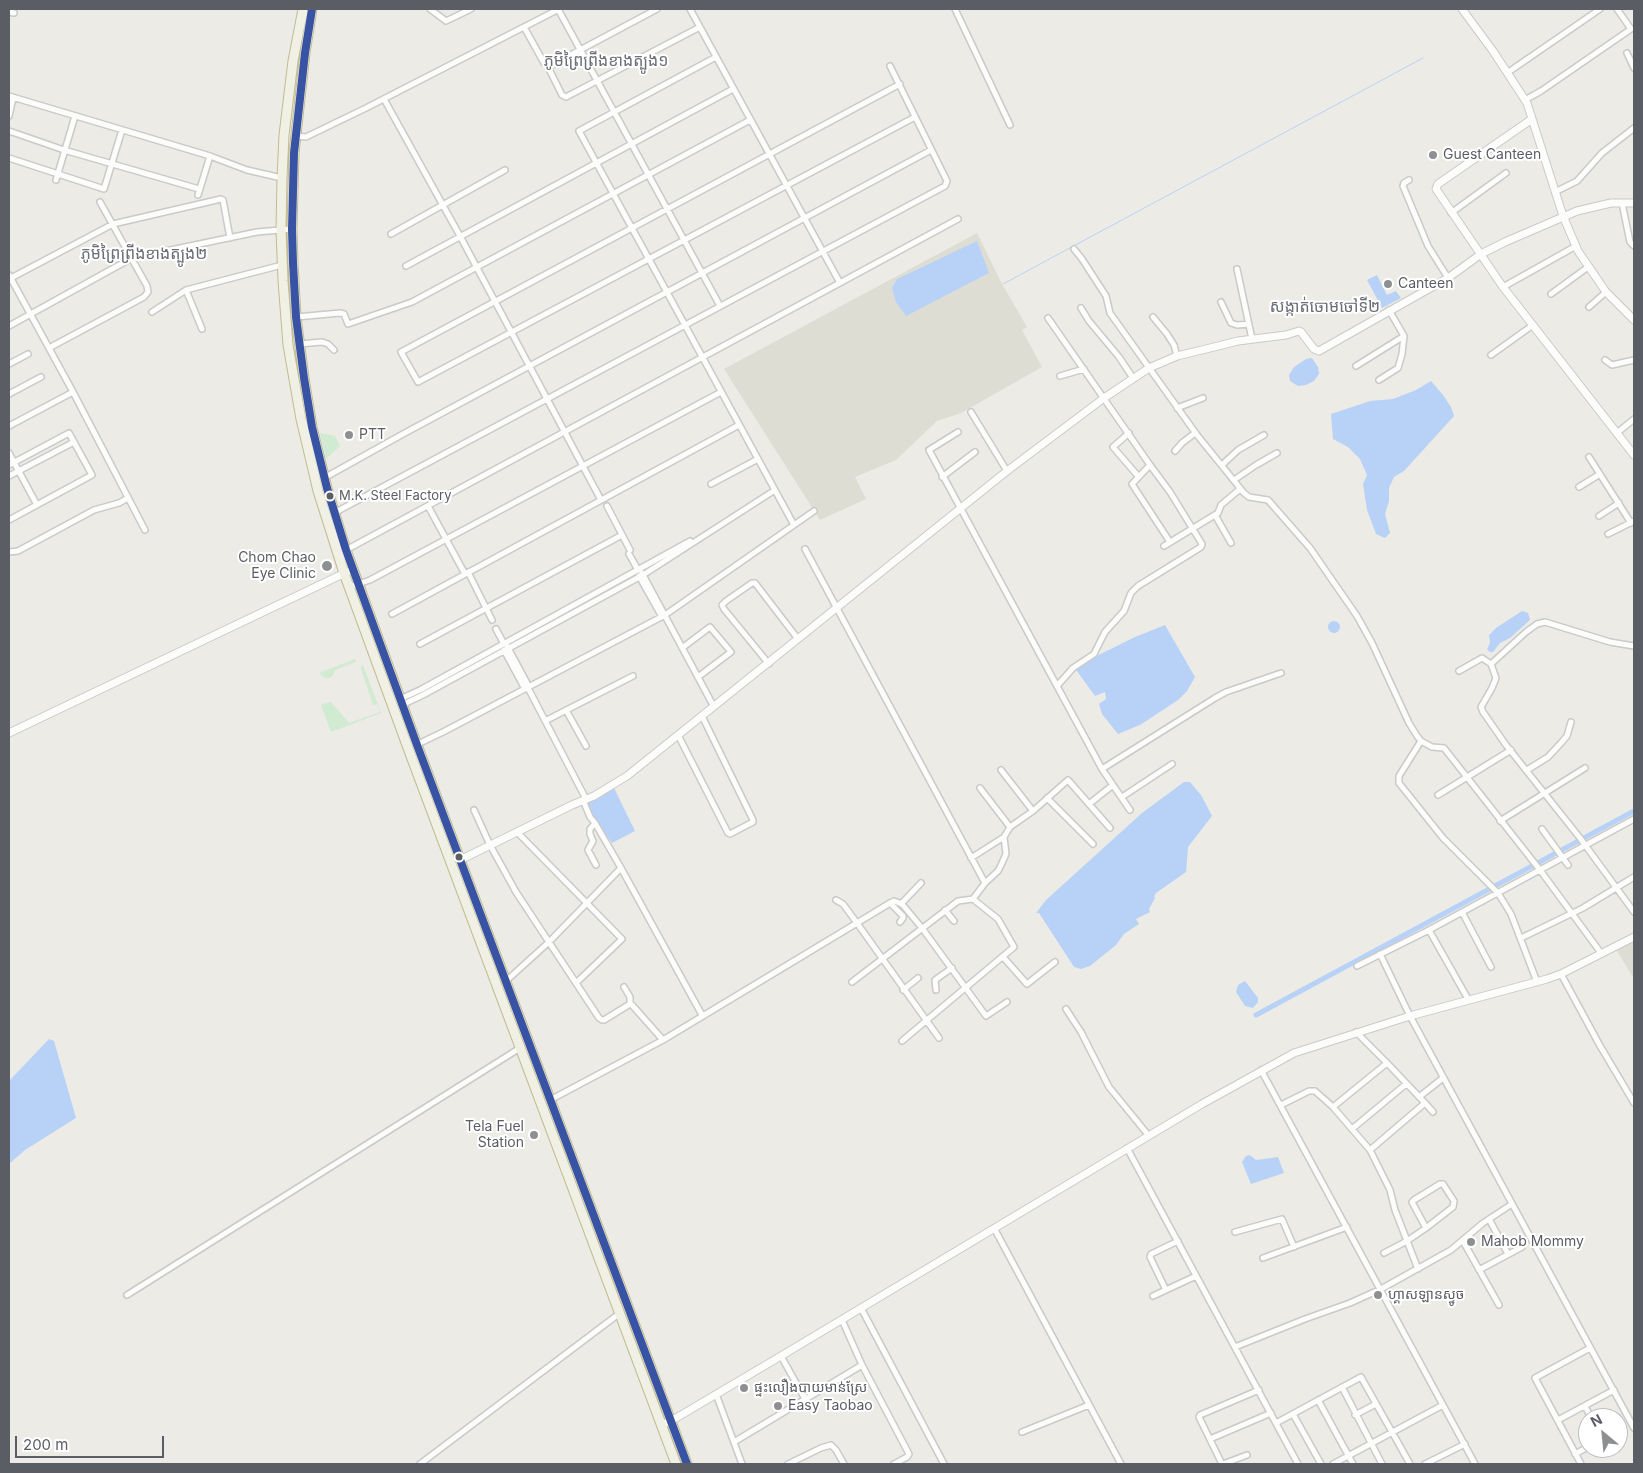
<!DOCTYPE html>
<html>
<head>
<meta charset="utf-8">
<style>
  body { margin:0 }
  #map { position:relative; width:1643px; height:1473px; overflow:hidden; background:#ecebe5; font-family:Inter,sans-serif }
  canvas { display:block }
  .frame { position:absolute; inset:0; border:10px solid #5a5d64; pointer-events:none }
  .north { position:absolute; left:1578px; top:1408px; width:50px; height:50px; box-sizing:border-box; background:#fff; border:1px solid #bdbec1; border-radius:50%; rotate:332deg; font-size:14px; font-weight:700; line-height:20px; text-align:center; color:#5a5d64 }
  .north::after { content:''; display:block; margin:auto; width:18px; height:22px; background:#8d8f91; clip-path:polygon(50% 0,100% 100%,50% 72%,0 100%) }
  .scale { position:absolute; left:15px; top:1436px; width:149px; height:22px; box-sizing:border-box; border:2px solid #5a5d64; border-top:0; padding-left:6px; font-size:15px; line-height:18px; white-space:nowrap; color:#5a5d64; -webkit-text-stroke:4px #fff; paint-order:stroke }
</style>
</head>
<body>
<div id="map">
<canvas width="1643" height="1473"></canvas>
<div class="frame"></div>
<div class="north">N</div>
<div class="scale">200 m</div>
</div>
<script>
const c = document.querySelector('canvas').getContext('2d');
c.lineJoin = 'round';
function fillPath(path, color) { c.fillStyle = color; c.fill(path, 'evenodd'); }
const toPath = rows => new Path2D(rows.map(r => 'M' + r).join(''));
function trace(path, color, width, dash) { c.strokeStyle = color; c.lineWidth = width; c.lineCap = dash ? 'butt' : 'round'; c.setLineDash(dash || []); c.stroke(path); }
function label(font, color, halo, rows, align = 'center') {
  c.font = font + ' Inter,"Noto Sans Khmer",sans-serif'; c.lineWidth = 4; c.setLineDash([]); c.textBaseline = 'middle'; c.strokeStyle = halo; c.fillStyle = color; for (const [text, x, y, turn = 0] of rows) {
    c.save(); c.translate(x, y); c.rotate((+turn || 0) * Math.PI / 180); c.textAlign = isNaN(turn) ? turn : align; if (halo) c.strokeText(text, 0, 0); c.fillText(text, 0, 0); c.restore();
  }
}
fillPath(toPath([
  [977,233,1002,284,1027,327,1022,330,1042,367,961,413,937,421,896,460,855,477,866,499,820,520,724,369],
  [1634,941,1634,979,1616,949]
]), '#deddd4');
fillPath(toPath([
  [320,433,335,436,340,446,326,459],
  [355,659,356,662,335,670,334,674,330,678,325,678,319,673],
  [363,665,381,713,331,732,321,705,331,702,349,723,380,712,377,704,373,705,361,669,361,666]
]), '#d1ead2');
fillPath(toPath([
  [977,241,989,273,906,316,896,302,892,288,897,279],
  [1377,275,1387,295,1396,291,1401,298,1382,308,1367,280],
  [1312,358,1318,367,1319,374,1314,381,1306,385,1298,386,1290,381,1289,375,1294,367,1306,359],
  [1431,381,1443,395,1451,407,1454,416,1404,471,1394,477,1389,488,1389,501,1385,514,1390,533,1385,538,1376,534,1367,510,1363,484,1367,475,1360,459,1348,447,1333,439,1331,414,1370,401,1393,399,1416,390],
  [1522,611,1528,613,1530,620,1510,638,1500,643,1493,652,1490,652,1487,649,1490,643,1489,635,1496,628],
  '1328 627a6 6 0 1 1 12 0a6 6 0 1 1-12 0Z',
  [1165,625,1195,677,1187,691,1178,700,1140,725,1118,734,1102,714,1099,704,1106,699,1105,692,1095,696,1074,667,1135,637],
  [1184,782,1190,782,1201,795,1212,816,1188,847,1186,872,1156,893,1154,896,1155,898,1149,909,1150,912,1136,919,1139,924,1124,934,1116,945,1090,966,1081,969,1074,967,1039,913,1036,913,1046,900,1142,813],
  [614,788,635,831,612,843,592,815,588,803],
  [1245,981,1258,998,1258,1002,1253,1008,1245,1006,1236,992,1238,985],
  [49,1039,54,1041,76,1118,25,1150,9,1164,9,1081],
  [1250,1155,1256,1160,1278,1157,1284,1173,1251,1184,1242,1162,1246,1156]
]), '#b8d2f7');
trace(toPath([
  [1003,284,1423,58]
]), '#b8d2f7', 1);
trace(toPath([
  [1256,1015,1634,811]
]), '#b8d2f7', 5);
const minor = toPath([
  [430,9,446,21,471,9],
  [558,9,720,306],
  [690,9,840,283],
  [955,9,1010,125],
  [9,12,14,13],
  [524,27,544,63,550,66,657,9],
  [1627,53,1634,68],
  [716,57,579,131,794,525],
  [548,67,562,95,566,97,700,27],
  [1507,73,1600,9],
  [900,84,401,352,418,382,915,117],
  [9,96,210,156,247,170,282,178],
  [384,99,460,236,601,500],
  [1525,100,1541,91,1631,29,1617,9],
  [9,116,13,98],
  [9,131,64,150,199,189],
  [295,136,306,137,366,108,559,9],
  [9,158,104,189,122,130],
  [56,180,75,116],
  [1409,180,1404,183,1403,186,1428,246,1448,278],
  [1555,192,1577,181,1602,153,1634,128],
  [198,195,210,156],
  [1622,203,1630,242,1634,246],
  [1451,213,1506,173],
  [391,234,505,170],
  [1074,249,1082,259,1106,296,1110,313,1197,435,1244,493,1249,497,1268,500,1310,548,1357,616,1372,643,1409,723,1417,736,1421,741,1432,747,1444,748,1540,870,1601,953],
  [406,266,733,89],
  [1237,269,1252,339],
  [9,275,73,392,145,530],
  [11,278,113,224,221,199,223,200,230,238],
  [1503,287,1576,246],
  [186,290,202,329],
  [1551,294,1588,267],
  [1221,302,1231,323,1237,325,1249,324],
  [1589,307,1606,292],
  [1081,308,1089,321,1119,357,1133,378],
  [152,312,186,290,282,265],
  [296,317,340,313,344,314,348,324,412,302,750,120],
  [1153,317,1167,334,1174,345,1177,356],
  [1048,318,1150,465,1132,484,1170,542],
  [9,326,132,258,257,232,292,229],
  [299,344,322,342,328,344,334,350],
  [49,348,144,297,148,292,147,286,100,202],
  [1491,355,1533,325],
  [1605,360,1612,365,1634,360],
  [9,364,28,354],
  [1356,366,1404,336],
  [1060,376,1084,369],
  [1379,380,1398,368,1402,354,1404,336,1389,310],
  [9,394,41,377],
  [1177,408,1203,398],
  [971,412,1007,471],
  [9,426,73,392],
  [958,432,929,450,1102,769,1130,810],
  [1129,433,1113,447,1138,476],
  [1617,433,1634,419],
  [1175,451,1182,443,1195,433],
  [9,453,37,505],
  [1589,457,1631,523],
  [9,465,69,433,92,475,9,520],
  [1222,465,1238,450,1264,435],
  [9,476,74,442],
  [942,477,975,452],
  [324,478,403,434,931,150],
  [1234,480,1256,465,1277,453],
  [711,484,758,459],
  [1579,487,1600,474],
  [428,506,465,574],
  [607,506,630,550],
  [334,513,945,186,947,181,890,66],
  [1215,515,1231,543],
  [1599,516,1619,503],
  [1608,534,1634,521],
  [1164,546,1218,513,1221,505,1240,489],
  [805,549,985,883,973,899],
  [346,550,958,219],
  [9,552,18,551,94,510,119,503,128,498],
  [629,554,638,570],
  [468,572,492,620],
  [642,573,714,707],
  [639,576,662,617],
  [349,587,370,580,721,392],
  [392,614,739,425],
  [496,629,504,644],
  [420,644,622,535],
  [507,646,529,687],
  [682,648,710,627,731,652,698,677],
  [504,650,525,689],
  [769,664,724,609,722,605,726,601,752,583,755,583,798,639],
  [1491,664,1526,632,1537,624,1545,622,1610,642,1634,646],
  [1459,671,1482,658,1491,664,1496,678,1492,688,1481,707,1483,712,1506,745,1580,838,1634,912],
  [1057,686,1073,668,1094,654,1105,632,1124,611,1131,593,1138,586,1201,547,1202,544,1170,492,1150,465],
  [528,688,586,799],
  [400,699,420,690,690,541],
  [402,705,423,695,643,575,775,490],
  [566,710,586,746],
  [545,721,633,676],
  [678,735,728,833,730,834,753,822,753,820,702,716],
  [1421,741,1399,776,1399,783,1443,838,1498,893,1511,914,1537,982],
  [416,745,445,731,665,615,814,511],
  [1102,769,1215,698,1226,692,1281,673],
  [1001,770,1033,811],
  [1527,770,1548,757,1561,743,1567,736,1571,722],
  [980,788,1010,827],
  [1438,795,1511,750],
  [1122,797,1172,764],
  [1047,798,1093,844],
  [1089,804,1113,785],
  [474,810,490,845,516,892,599,1018,602,1020,604,1020,630,1004,632,1005,663,1040],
  [1500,821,1585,768],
  [595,823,590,829,590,834,593,841,588,850,596,865],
  [1542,829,1568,865],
  [517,832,622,939,576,983],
  [971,858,1004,837],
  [621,868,702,1015],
  [985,883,998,871,1002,863,1006,854,1004,837,1010,827,1033,811,1068,780,1110,828],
  [836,900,843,904,857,923,890,903,894,901,902,904,922,928,986,1016,1007,1002],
  [890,903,903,916,903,918,900,922],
  [901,904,921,883],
  [945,910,954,921],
  [1462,912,1491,967],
  [1521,938,1583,908,1634,877],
  [1380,954,1410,1016,1634,1428],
  [1003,957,1027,984,1055,962],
  [1357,966,1429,930],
  [1561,974,1599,1044,1634,1103],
  [506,981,549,942,621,868,595,823,590,817,583,800],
  [852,982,958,901,973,899,998,919,1014,947,902,1041],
  [624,987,630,997,630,1004],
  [903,990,918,978],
  [936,990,935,980,952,968],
  [1468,999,1429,930,1634,819],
  [1066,1009,1081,1032,1109,1087,1149,1136],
  [1261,1070,1475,1464],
  [1419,1097,1443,1078],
  [550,1100,663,1040,857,923,939,1038],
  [1425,1103,1433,1112],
  [1281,1105,1309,1091,1315,1091,1333,1107,1370,1150,1425,1103,1387,1063,1356,1032],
  [1333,1107,1387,1063],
  [1352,1129,1406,1084],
  [1127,1148,1298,1464],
  [1370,1150,1390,1190,1395,1210,1418,1269],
  [1489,1219,1508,1254],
  [994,1228,1121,1464],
  [1235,1232,1282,1219,1294,1247],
  [1463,1241,1499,1305],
  [1384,1253,1407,1241,1426,1228,1453,1207,1454,1201,1443,1184,1440,1184,1414,1200,1412,1202,1426,1228],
  [1263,1258,1347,1227],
  [1479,1270,1522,1247],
  [1166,1290,1150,1257,1151,1254,1178,1241],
  [127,1295,520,1048],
  [1153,1296,1196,1276],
  [861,1308,944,1464],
  [842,1320,862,1365,909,1454,907,1457,894,1464],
  [1235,1347,1305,1319,1350,1303,1381,1289,1451,1250,1483,1223,1512,1204],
  [781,1356,805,1399],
  [1342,1387,1382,1464],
  [716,1394,742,1464],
  [1318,1400,1353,1464],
  [1585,1406,1591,1418],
  [1293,1414,1321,1464],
  [1355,1415,1376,1404],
  [1558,1420,1614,1390],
  [1276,1423,1361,1377,1410,1464],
  [1022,1432,1089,1405],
  [1210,1439,1271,1413],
  [734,1442,862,1365],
  [1575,1454,1588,1447],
  [420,1464,620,1313],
  [788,1464,821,1448,831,1445,836,1450,844,1464],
  [1222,1464,1199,1417,1200,1415,1259,1390],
  [1223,1464,1247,1455],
  [1333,1464,1443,1405],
  [1425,1464,1465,1444],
  [1581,1464,1535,1378,1590,1348]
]);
const tertiary = toPath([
  [1462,9,1493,51,1527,103,1563,216,1578,251,1606,292,1634,320],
  [1532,119,1438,184,1436,189,1503,287,1634,455],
  [9,733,347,572],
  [460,860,572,805,594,796,627,776,1007,471,1104,398,1149,368,1177,356,1206,349,1238,341,1286,335,1299,331,1301,332,1314,349,1319,351,1448,278,1481,254,1505,242,1577,211,1611,203,1634,203],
  [661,1425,671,1421,781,1356,1202,1104,1294,1053,1410,1016,1547,979,1561,974,1634,937]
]);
const trunk = toPath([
  [303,9,293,61,284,135,282,178,281,230,283,281,288,345,301,419,318,491,344,573,408,748,676,1464],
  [312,9,305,53,294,153,292,229,293,263,296,317,304,378,312,427,327,488,346,550,417,745,687,1464]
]);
trace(minor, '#c9cac9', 8);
trace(tertiary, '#c9cac9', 9);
trace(trunk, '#c3bb92', 11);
trace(minor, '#fcfcfb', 5);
trace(tertiary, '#fcfcfb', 7);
trace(trunk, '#f0f0e4', 9);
trace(toPath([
  [312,9,305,53,294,153,292,229,293,263,296,317,304,378,312,427,327,488,346,550,417,745,687,1464]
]), '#3853a4', 8);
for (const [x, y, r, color] of [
  [1433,155,5,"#8d8f91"],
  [1388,284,5,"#8d8f91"],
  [349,435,5,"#8d8f91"],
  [330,496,4.5,"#5a5d64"],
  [327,566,6,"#8d8f91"],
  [459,857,4.5,"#5a5d64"],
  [534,1135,5,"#8d8f91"],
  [1471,1242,5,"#8d8f91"],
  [1378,1295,5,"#8d8f91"],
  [744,1388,5,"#8d8f91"],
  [778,1406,5,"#8d8f91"]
]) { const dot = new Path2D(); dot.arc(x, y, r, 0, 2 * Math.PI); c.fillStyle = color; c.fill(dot); trace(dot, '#fff', 2); }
label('13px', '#5a5d64', '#fff', [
  ["M.K. Steel Factory",339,496]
], 'left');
label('14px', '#5a5d64', '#fff', [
  ["Guest Canteen",1443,155],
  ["Canteen",1398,284],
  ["PTT",359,435],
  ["Chom Chao",316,558,"right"],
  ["Eye Clinic",316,574,"right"],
  ["Tela Fuel",524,1127,"right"],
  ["Station",524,1143,"right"],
  ["Mahob Mommy",1481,1242],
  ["ហ្គាសឡានស្ទូច",1388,1295],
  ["ផ្ទះលឿងបាយមាន់ស្រែ",754,1388],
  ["Easy Taobao",788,1406]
], 'left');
label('16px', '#6b6f76', '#fff', [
  ["ភូមិព្រៃព្រីងខាងត្បូង១",606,61],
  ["ភូមិព្រៃព្រីងខាងត្បូង២",144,254],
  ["សង្កាត់ចោមចៅទី២",1325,307]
]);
</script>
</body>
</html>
